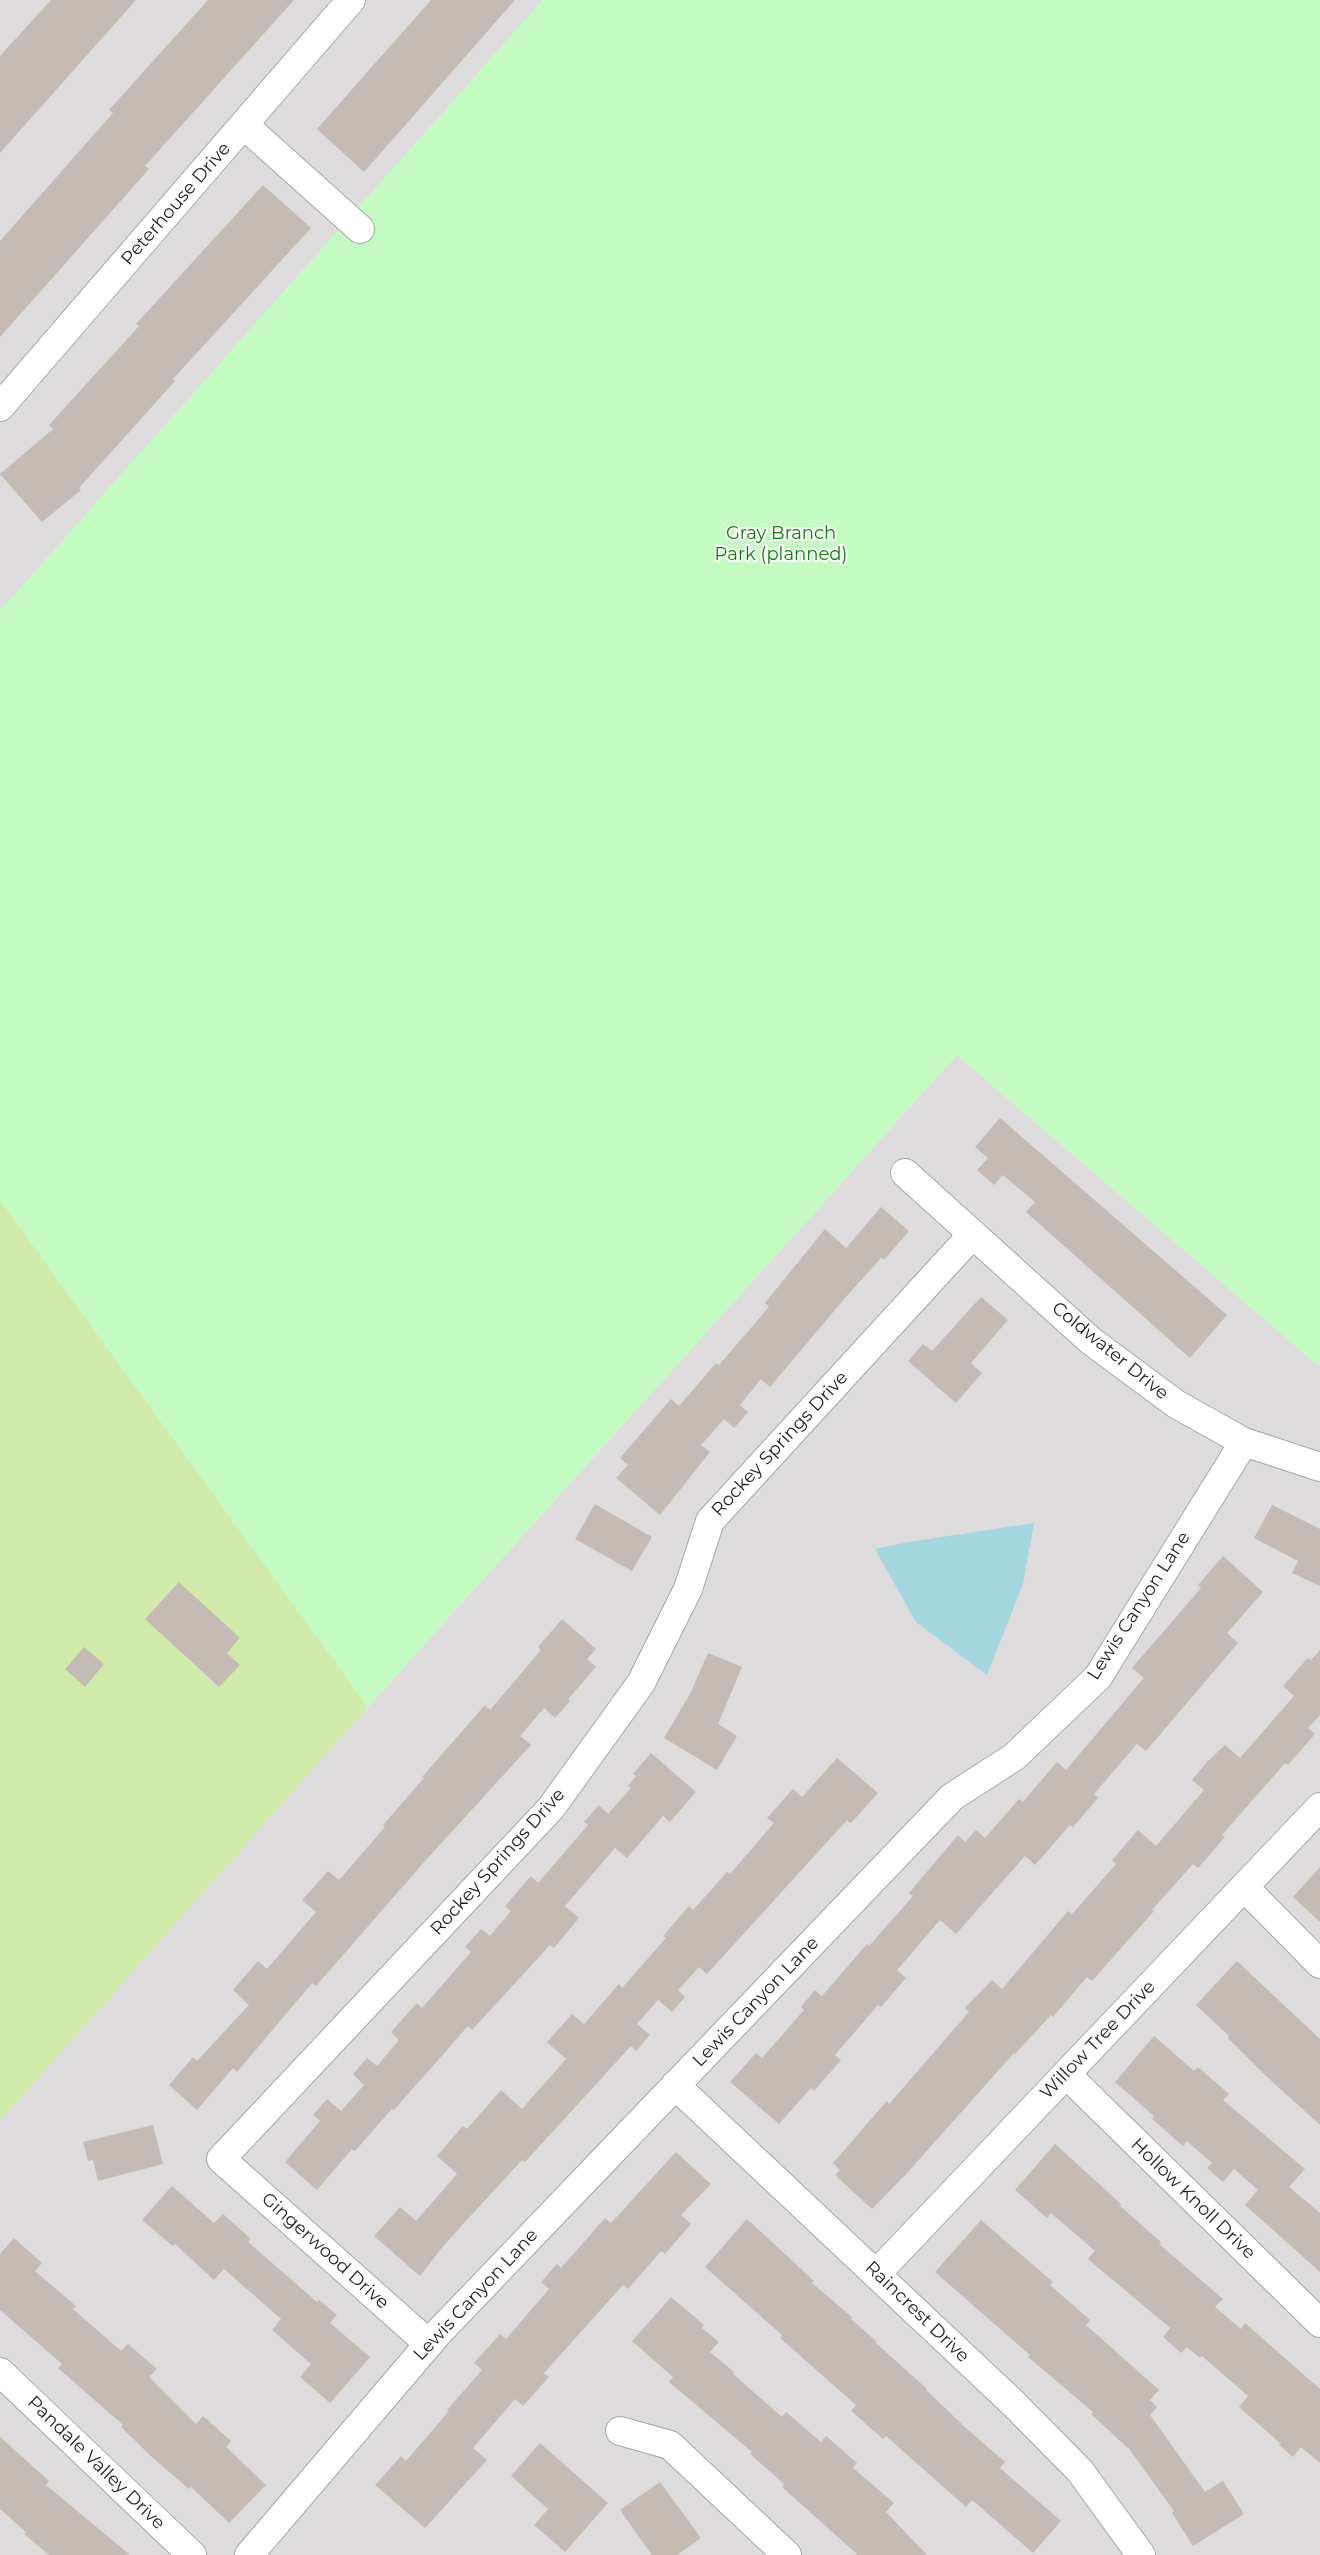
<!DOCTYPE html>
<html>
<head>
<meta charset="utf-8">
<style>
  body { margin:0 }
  canvas { display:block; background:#f0ece6 }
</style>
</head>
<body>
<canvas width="1320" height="2555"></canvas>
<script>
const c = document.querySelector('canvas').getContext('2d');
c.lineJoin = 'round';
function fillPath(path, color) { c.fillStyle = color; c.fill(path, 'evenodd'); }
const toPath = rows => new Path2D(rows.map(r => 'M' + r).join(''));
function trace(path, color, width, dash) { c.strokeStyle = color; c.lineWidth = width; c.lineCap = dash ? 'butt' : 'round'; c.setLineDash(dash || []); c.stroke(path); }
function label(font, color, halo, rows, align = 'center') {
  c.font = font + ' Montserrat,sans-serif'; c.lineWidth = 4; c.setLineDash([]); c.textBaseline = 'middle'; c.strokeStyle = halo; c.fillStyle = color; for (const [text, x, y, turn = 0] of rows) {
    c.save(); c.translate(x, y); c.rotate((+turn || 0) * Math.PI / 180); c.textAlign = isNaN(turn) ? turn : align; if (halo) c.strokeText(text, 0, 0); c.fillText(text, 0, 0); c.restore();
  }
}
fillPath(toPath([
  [0,0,543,0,0,611],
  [957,1055,1320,1367,1320,2555,0,2555,0,2121,368,1707]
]), '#dedcdd');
fillPath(toPath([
  [0,1200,368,1707,0,2121]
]), '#d1ecaa');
fillPath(toPath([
  [543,0,1320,0,1320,1367,957,1055,368,1707,0,1200,0,611]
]), '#c3fbc2');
fillPath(toPath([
  [1034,1523,1023,1584,987,1675,916,1622,875,1549,909,1542]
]), '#a5d7df');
fillPath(toPath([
  [51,0,136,0,0,153,0,56],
  [208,0,294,0,145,166,149,169,0,337,0,241,113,113,109,110],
  [431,0,515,0,364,172,317,129],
  [263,185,311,228,173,379,175,381,79,488,81,490,42,522,0,474,53,429,49,425,139,326,136,324],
  [1000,1118,1227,1315,1190,1358,1026,1212,1035,1202,1003,1175,994,1185,977,1170,988,1158,975,1147],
  [881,1207,909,1231,884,1260,881,1258,845,1298,770,1387,761,1379,740,1405,748,1412,734,1428,724,1419,701,1445,710,1452,660,1515,616,1478,628,1465,620,1458,671,1399,679,1406,716,1363,719,1365,769,1307,765,1303,825,1229,846,1248],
  [981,1297,1008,1320,971,1363,982,1373,956,1403,908,1361,923,1344,932,1351],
  [595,1504,652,1537,632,1571,575,1539],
  [1272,1505,1320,1529,1320,1586,1292,1573,1298,1561,1254,1538],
  [1223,1556,1263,1592,1227,1633,1238,1643,1146,1751,1137,1744,1094,1794,1098,1798,1073,1827,1070,1825,1035,1865,1025,1856,956,1934,940,1920,897,1970,906,1978,881,2007,878,2005,835,2055,841,2060,814,2091,811,2088,779,2124,730,2082,756,2053,762,2058,804,2010,801,2007,815,1990,822,1996,867,1944,869,1946,913,1896,909,1893,958,1835,965,1842,976,1830,985,1838,1019,1799,1023,1802,1057,1762,1066,1770,1144,1678,1132,1668,1201,1588,1198,1585],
  [179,1582,240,1638,227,1653,240,1665,219,1687,145,1619],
  [562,1619,596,1649,587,1659,596,1667,568,1699,570,1701,555,1718,544,1708,520,1736,531,1745,425,1861,316,1986,312,1983,237,2072,233,2068,197,2110,169,2085,193,2057,197,2061,249,2005,233,1990,258,1961,267,1969,316,1912,302,1900,328,1871,339,1880,385,1827,383,1825,424,1778,422,1777,485,1705,490,1710,541,1650,538,1647],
  [84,1647,104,1664,85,1687,65,1669],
  [1320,1650,1320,1715,1308,1728,1315,1734,1288,1765,1285,1763,1222,1835,1225,1837,1198,1868,1193,1864,1152,1910,1154,1911,1092,1981,1087,1977,1053,2017,1051,2015,1015,2054,1014,2053,908,2172,872,2209,835,2175,840,2170,833,2163,887,2101,889,2104,969,2012,965,2008,992,1980,1002,1989,1068,1911,1072,1914,1116,1864,1112,1860,1138,1830,1156,1846,1204,1790,1192,1780,1207,1762,1225,1745,1240,1758,1294,1696,1283,1686,1308,1658,1311,1660],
  [708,1653,742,1667,718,1724,737,1736,717,1770,664,1738,690,1694],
  [651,1753,696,1792,670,1822,663,1816,627,1858,615,1848,565,1906,579,1918,554,1948,550,1945,472,2030,468,2026,394,2110,392,2109,355,2151,352,2149,317,2190,285,2162,320,2121,313,2115,327,2099,341,2111,364,2085,353,2074,367,2058,377,2066,399,2040,391,2032,417,2003,422,2008,471,1952,465,1947,481,1929,490,1936,511,1911,505,1906,531,1876,538,1883,588,1825,584,1822,599,1805,608,1814,631,1788,628,1786,636,1776,633,1774],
  [837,1758,878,1793,851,1823,847,1820,707,1974,699,1967,678,1990,685,1997,672,2012,658,2000,637,2024,650,2035,636,2051,631,2046,525,2162,522,2160,444,2245,420,2276,374,2236,400,2207,416,2221,457,2174,437,2156,463,2126,467,2129,501,2090,522,2109,566,2059,547,2042,572,2014,584,2024,619,1984,622,1988,666,1938,663,1936,689,1906,693,1910,727,1872,730,1874,774,1823,767,1818,793,1789,802,1797],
  [1320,1867,1320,1922,1293,1897],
  [1237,1961,1320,2039,1320,2125,1266,2076,1228,2038,1229,2036,1196,2005],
  [1154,2036,1194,2071,1198,2067,1229,2094,1223,2100,1305,2169,1289,2187,1320,2213,1320,2272,1245,2205,1258,2190,1234,2169,1223,2182,1207,2168,1212,2163,1187,2141,1183,2146,1152,2119,1154,2116,1115,2082],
  [153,2125,163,2164,98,2181,93,2160,88,2161,83,2142],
  [1055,2144,1121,2204,1120,2206,1161,2242,1159,2244,1223,2299,1215,2307,1241,2329,1245,2323,1320,2389,1320,2463,1301,2447,1293,2457,1279,2445,1281,2444,1239,2407,1248,2396,1202,2356,1200,2358,1187,2347,1181,2353,1163,2337,1170,2328,1088,2259,1095,2251,1051,2213,1047,2218,1015,2190],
  [676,2152,711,2184,681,2215,691,2224,665,2254,661,2251,628,2289,623,2285,544,2373,549,2377,523,2406,515,2399,473,2448,487,2460,425,2528,375,2485,401,2456,406,2461,449,2411,447,2410,482,2370,474,2363,500,2334,506,2339,549,2289,541,2282,557,2264,561,2268,605,2218,611,2223],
  [172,2186,214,2223,223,2214,251,2239,248,2242,317,2302,319,2300,337,2315,330,2323,370,2357,330,2403,300,2377,311,2364,272,2330,281,2319,224,2269,214,2280,175,2244,173,2246,142,2220],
  [747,2219,814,2281,812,2283,853,2318,851,2319,877,2342,876,2343,927,2389,926,2390,968,2430,1005,2462,1000,2468,1061,2521,1033,2553,972,2500,966,2507,886,2436,883,2439,851,2411,856,2405,780,2338,782,2335,705,2267],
  [981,2220,1053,2282,1050,2285,1090,2320,1086,2325,1159,2390,1150,2400,1157,2407,1150,2415,1205,2492,1223,2481,1244,2514,1193,2546,1172,2513,1174,2511,1130,2450,1091,2414,1093,2412,1028,2357,1030,2355,935,2272],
  [14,2238,42,2263,35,2271,76,2306,73,2309,121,2351,128,2344,157,2369,149,2377,196,2424,203,2416,231,2441,226,2447,266,2485,229,2523,191,2487,189,2489,153,2458,121,2427,123,2425,58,2368,62,2364,0,2310,0,2254],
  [671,2297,704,2325,702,2328,719,2342,710,2352,734,2372,733,2374,782,2417,786,2412,821,2442,826,2436,857,2463,853,2468,894,2503,886,2512,927,2555,858,2555,782,2487,784,2484,750,2454,752,2452,669,2382,673,2377,632,2341],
  [0,2437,49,2481,46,2485,130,2555,49,2555,24,2534,26,2532,0,2509],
  [540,2443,608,2503,565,2552,534,2525,548,2509,511,2476],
  [660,2482,701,2538,677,2555,652,2555,620,2510]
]), '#c5bbb5');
const minor = toPath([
  [244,125,360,229],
  [0,407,351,0],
  [905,1173,1091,1341,1176,1404,1244,1442,1320,1467],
  [1244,1887,1320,1964],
  [1066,2074,1320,2323],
  [675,2085,1014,2404,1080,2471,1141,2555],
  [877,2273,1320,1807],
  [429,2344,221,2159,551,1808,641,1683,688,1589,710,1521,973,1234],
  [0,2372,192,2555],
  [620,2431,670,2445,787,2555],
  [249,2555,439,2332,952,1797,1014,1757,1098,1677,1244,1442]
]);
trace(minor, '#a6a6a6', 30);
trace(minor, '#fff', 28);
label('18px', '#1f1f1f', '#fff', [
  ["Peterhouse Drive",176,204,-49],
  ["Coldwater Drive",1110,1351,39],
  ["Rockey Springs Drive",780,1444,-47],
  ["Lewis Canyon Lane",1139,1606,-57],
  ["Rockey Springs Drive",498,1862,-48],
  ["Lewis Canyon Lane",756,2002,-46],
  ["Willow Tree Drive",1098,2040,-46],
  ["Hollow Knoll Drive",1193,2199,44],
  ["Gingerwood Drive",325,2251,42],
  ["Lewis Canyon Lane",476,2295,-47],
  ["Raincrest Drive",917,2312,44],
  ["Pandale Valley Drive",96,2463,44]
]);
label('18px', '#098308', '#fff', [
  ["Gray Branch",781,534],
  ["Park (planned)",781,555]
]);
</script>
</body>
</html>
